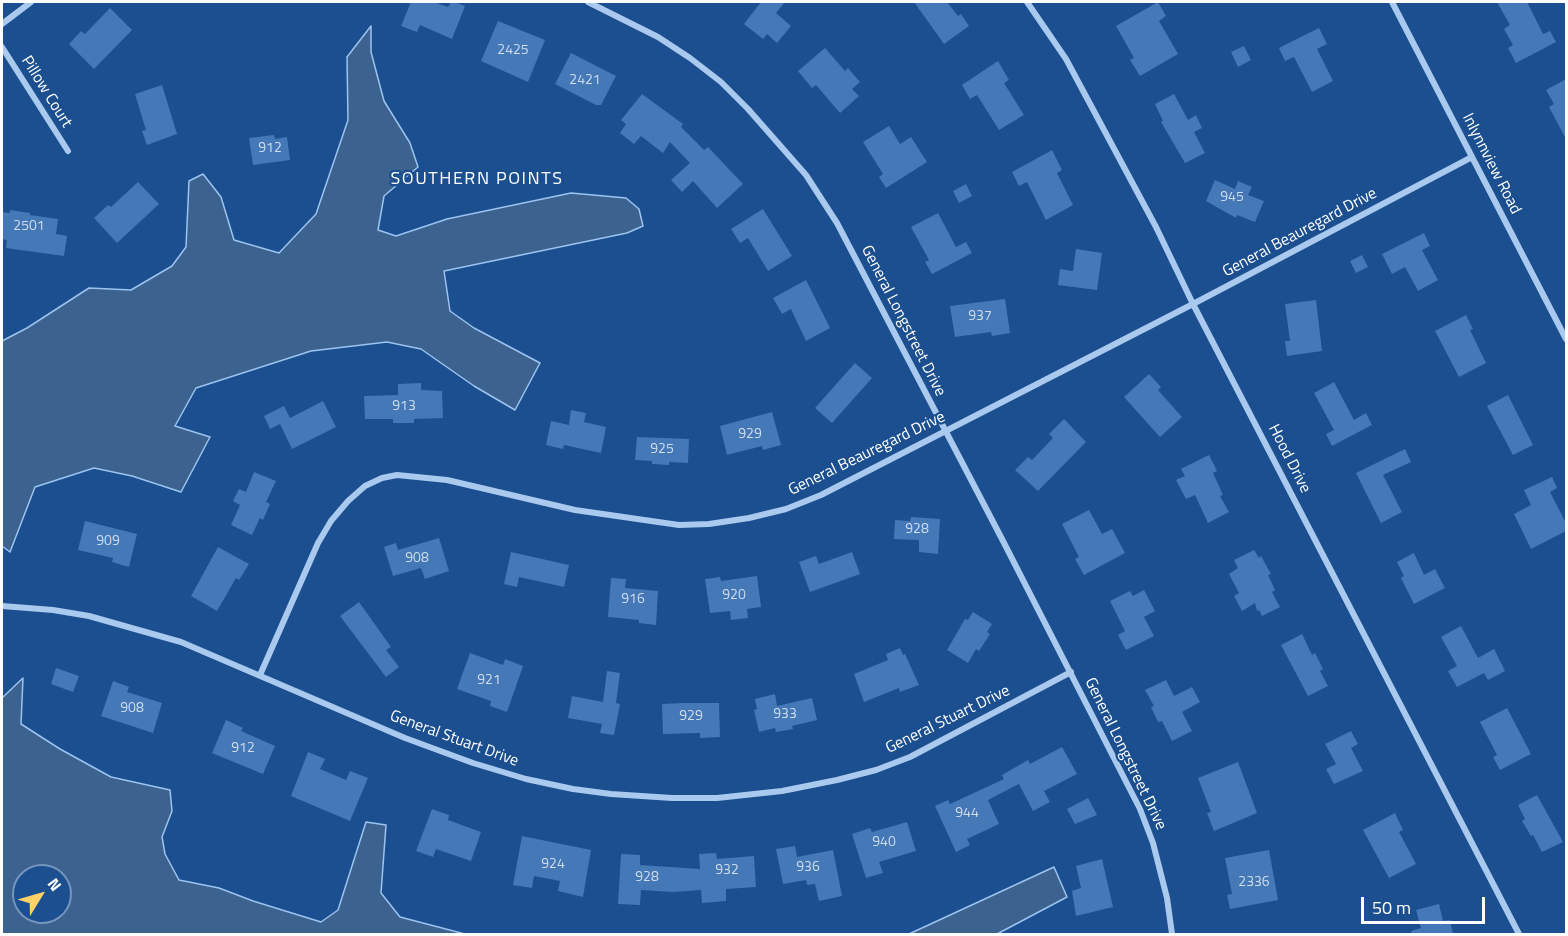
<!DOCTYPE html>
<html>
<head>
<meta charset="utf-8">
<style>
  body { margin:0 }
  #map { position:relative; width:1568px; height:936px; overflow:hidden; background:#1b4f8f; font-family:"Titillium Web",sans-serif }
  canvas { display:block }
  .frame { position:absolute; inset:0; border:3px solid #fff; pointer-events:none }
  .north { position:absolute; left:12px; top:864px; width:60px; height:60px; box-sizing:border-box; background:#1b4f8f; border:2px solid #7695bc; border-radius:50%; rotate:53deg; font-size:16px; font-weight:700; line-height:24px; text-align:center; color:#fff }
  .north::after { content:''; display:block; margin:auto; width:21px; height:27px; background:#ffd166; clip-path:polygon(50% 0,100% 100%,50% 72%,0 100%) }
  .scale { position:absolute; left:1361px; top:897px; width:124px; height:27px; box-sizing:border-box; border:3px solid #fff; border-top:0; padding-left:8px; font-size:18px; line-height:21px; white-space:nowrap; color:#fff; -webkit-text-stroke:4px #1b4f8f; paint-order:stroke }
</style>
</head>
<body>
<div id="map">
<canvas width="1568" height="936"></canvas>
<div class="frame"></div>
<div class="north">N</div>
<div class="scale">50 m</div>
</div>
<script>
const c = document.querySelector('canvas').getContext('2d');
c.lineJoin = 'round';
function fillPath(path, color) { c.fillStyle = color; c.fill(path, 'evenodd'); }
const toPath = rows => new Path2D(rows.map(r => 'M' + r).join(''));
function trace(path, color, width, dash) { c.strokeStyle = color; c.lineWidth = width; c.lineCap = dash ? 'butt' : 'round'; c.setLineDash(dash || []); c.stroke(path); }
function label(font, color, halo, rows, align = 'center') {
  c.font = font + ' "Titillium Web",sans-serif'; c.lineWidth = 4.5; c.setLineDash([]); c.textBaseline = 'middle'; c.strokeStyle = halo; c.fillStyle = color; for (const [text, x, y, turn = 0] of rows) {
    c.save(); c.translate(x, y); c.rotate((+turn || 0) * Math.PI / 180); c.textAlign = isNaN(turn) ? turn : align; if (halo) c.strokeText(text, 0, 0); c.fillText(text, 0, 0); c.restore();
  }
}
const water = toPath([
  [371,26,371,52,384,101,410,143,418,167,384,196,378,230,396,236,447,219,571,193,626,198,639,209,643,226,627,233,444,271,450,311,474,328,540,363,515,410,474,386,421,349,387,342,311,351,196,388,175,426,210,437,181,492,132,476,94,468,35,487,10,552,2,546,2,341,27,328,89,288,131,290,172,266,186,247,189,181,203,174,221,197,234,240,279,253,316,214,348,120,347,57,371,26],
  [23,678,21,724,60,749,111,777,170,790,172,811,162,837,165,854,179,880,219,888,253,901,321,922,338,910,366,822,386,825,381,893,400,917,465,934,2,934,2,698,23,678],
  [24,876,60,876,60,912,24,912,24,876],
  [1054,867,1067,897,997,934,909,934,1054,867]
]);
fillPath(water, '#3c6290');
trace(water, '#9cc4f0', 1.5);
fillPath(toPath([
  [411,2,434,2,448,7,451,2,454,2,465,6,452,39,420,25,417,32,401,26],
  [761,2,785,2,776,13,791,26,777,43,767,34,763,39,744,24],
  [914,2,947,2,958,16,961,14,969,26,944,44],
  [1158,2,1166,16,1159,21,1178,54,1140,76,1130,60,1134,58,1116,26],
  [1497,2,1527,2,1543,34,1550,31,1556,42,1516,63,1508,48,1513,45,1504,29,1510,25],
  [110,8,132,30,94,69,69,44,81,31,85,34],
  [498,21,545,40,528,82,481,61],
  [1319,28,1327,44,1317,49,1333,81,1312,92,1294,57,1285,61,1279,48],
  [1244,46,1251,60,1238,67,1231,52],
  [825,48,845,71,848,68,860,82,852,89,859,96,840,113,816,85,812,88,798,71],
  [571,53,616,76,601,105,596,105,555,84],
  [998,61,1009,80,1004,83,1024,115,999,130,977,95,970,99,962,85],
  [1566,79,1566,139,1549,107,1554,104,1546,90],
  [162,85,177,134,147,145,142,131,146,130,135,94],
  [642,94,683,124,681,127,704,150,708,147,743,184,717,208,693,181,682,192,671,180,690,163,670,142,663,153,641,136,634,144,620,133,626,124,621,120],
  [1174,94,1188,120,1196,115,1202,128,1194,132,1205,153,1185,163,1161,122,1163,121,1155,104],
  [889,126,900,144,911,137,927,162,886,188,879,177,883,174,863,142],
  [274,135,275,139,287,137,290,160,253,165,249,138],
  [1052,150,1062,170,1057,173,1073,205,1046,220,1027,182,1019,186,1012,172],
  [1215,180,1235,189,1238,181,1252,187,1248,195,1264,201,1255,222,1237,215,1236,218,1206,201],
  [138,182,159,204,117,243,94,218,108,205,111,207],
  [966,184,972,196,959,203,953,191],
  [763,209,792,256,768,271,748,238,740,243,731,229],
  [10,210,30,213,30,215,58,219,56,234,67,236,64,256,6,248,7,240,2,239,2,212,10,213],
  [938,213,956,247,966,242,972,253,932,274,925,262,929,260,911,227],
  [1424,233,1430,246,1422,250,1438,280,1418,291,1405,267,1392,274,1382,254],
  [1076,249,1102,253,1097,290,1058,285,1060,269,1073,271],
  [1362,255,1368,267,1356,273,1350,261],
  [806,280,830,328,806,341,791,309,782,314,773,298],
  [1005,299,1010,333,992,336,991,332,955,337,950,306],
  [1316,300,1322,351,1287,356,1285,341,1290,341,1285,304],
  [1466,315,1473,329,1470,330,1486,363,1459,377,1435,331],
  [855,363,872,378,832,423,815,408],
  [1149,374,1161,387,1158,390,1182,417,1160,437,1124,397],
  [1334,382,1354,420,1366,413,1372,425,1332,446,1326,434,1334,430,1314,393],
  [421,383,421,390,442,391,443,418,414,419,414,423,393,423,393,419,365,419,364,396,398,395,398,384],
  [1508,395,1533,445,1513,455,1487,406],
  [323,401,336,427,292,449,280,424,270,429,264,416,284,406,290,418],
  [571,410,586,413,584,422,606,427,601,453,564,445,563,449,546,445,551,421,569,425],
  [772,412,781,445,763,450,762,446,727,455,720,426],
  [1064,419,1086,442,1038,491,1015,470,1028,457,1032,460,1053,438,1049,434],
  [637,437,689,439,688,463,669,462,669,465,652,464,652,461,635,460],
  [1405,449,1411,462,1383,475,1402,512,1381,523,1356,473],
  [1209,455,1217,471,1213,473,1223,495,1220,496,1229,512,1208,523,1195,495,1186,499,1176,480,1185,476,1181,469],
  [254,472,276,481,266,502,270,504,263,520,260,518,252,535,231,525,240,505,233,501,239,489,246,492],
  [1552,477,1557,488,1550,492,1566,523,1566,531,1531,549,1514,514,1531,505,1524,490],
  [1089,510,1102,534,1112,529,1125,553,1084,575,1075,559,1079,557,1062,524],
  [911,517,940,519,938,554,919,552,919,540,894,539,895,520,910,521],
  [85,521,137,534,129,567,112,562,113,558,78,550],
  [439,538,449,571,425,579,421,568,393,576,384,547,396,543,398,550],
  [218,547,249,564,239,580,236,578,217,611,191,596],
  [1254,550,1259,558,1261,556,1271,574,1268,575,1275,590,1272,592,1280,607,1262,616,1259,610,1257,611,1255,603,1242,611,1234,596,1239,593,1229,574,1238,568,1234,560],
  [511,552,569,565,564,587,519,577,517,587,504,584],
  [852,552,860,574,810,592,799,562,816,556,819,564],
  [1414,553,1424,575,1435,569,1445,588,1414,604,1401,578,1404,576,1397,562],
  [757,576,761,607,747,609,748,618,731,620,730,611,710,613,705,579,720,577,721,581],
  [611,578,626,579,625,588,658,591,656,625,639,623,639,620,608,617],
  [1144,590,1155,611,1144,617,1154,636,1126,650,1118,635,1125,631,1110,601,1130,591,1133,596],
  [359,602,391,647,386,650,399,667,386,677,340,616],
  [973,612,992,624,987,632,990,634,979,651,976,649,968,663,947,650,965,619,968,620],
  [1461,626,1478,658,1494,649,1505,671,1488,680,1484,673,1457,687,1448,671,1457,666,1441,637],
  [1302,634,1312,655,1315,653,1323,669,1320,671,1328,686,1308,696,1281,645],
  [900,648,903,655,905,654,919,685,900,692,899,688,864,702,854,674,888,660,886,654],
  [470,653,503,665,505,659,523,666,507,712,490,706,491,701,457,689],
  [56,668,79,676,73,692,51,684],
  [607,671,620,673,616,703,620,704,614,735,600,733,602,724,568,718,572,696,603,702],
  [1166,680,1174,696,1192,687,1200,702,1182,712,1192,731,1172,741,1162,721,1158,722,1151,707,1154,706,1145,690],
  [113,681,129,687,127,692,162,703,153,733,101,716],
  [775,694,777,706,812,698,817,720,792,726,793,729,776,732,775,728,759,732,754,710,757,709,755,699],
  [683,703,719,703,720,737,700,738,700,733,663,734,662,704],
  [1507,708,1531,754,1500,770,1493,757,1497,755,1480,722],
  [226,720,243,728,241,731,275,746,263,774,212,753],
  [1351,731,1358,744,1351,748,1363,771,1334,784,1326,769,1336,764,1325,744],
  [1062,747,1077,774,1044,791,1050,802,1033,811,1019,784,1009,789,988,800,999,824,967,839,970,845,956,852,935,806,948,800,950,804,1004,779,1002,775,1028,760,1030,764],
  [308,752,325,759,320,769,346,780,350,771,368,778,350,821,291,796],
  [1238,762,1257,813,1214,831,1207,813,1211,812,1198,778],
  [1537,795,1563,842,1542,852,1533,835,1531,836,1522,821,1525,819,1518,805],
  [1088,798,1097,815,1075,824,1067,809],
  [432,809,449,815,448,820,481,832,471,861,436,849,433,857,416,851],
  [1395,813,1403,830,1399,832,1416,864,1389,878,1363,830],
  [907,822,916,851,879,862,883,873,866,878,852,834,870,828,872,832],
  [522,836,591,850,583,897,558,891,560,881,534,876,532,888,513,885],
  [795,846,797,857,833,850,842,896,819,901,815,884,807,885,806,880,783,884,776,849],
  [1269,850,1278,900,1230,909,1227,895,1232,894,1225,858],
  [716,853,717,859,754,856,756,887,726,889,726,901,702,903,701,890,673,892,641,890,640,905,618,904,621,854,640,855,640,865,700,869,699,854],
  [1102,859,1113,907,1076,916,1072,891,1081,888,1076,866],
  [1439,904,1443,921,1450,920,1453,934,1412,934,1411,931,1421,928,1416,910]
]), '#4478b7');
trace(toPath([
  [588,2,658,37,690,58,721,82,748,109,806,175,837,223,1002,539,1140,809,1153,843,1167,898,1172,934],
  [1027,2,1066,59,1156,227,1193,304,1519,934],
  [1392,2,1566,339],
  [2,24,31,2],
  [2,47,68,151],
  [2,606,53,610,89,616,181,642,405,738,473,763,526,779,573,789,611,794,672,798,717,798,782,791,837,780,876,770,910,757,1071,672],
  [260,675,318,543,331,521,348,501,365,486,382,478,397,475,447,480,575,510,679,525,709,524,749,518,786,509,821,495,1193,304,1472,157]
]), '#a9c9ee', 6);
label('14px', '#d0dded', null, [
  ["2425",513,51],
  ["2421",585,81],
  ["912",270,149],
  ["945",1232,198],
  ["2501",29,227],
  ["937",980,317],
  ["913",404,407],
  ["929",750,435],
  ["925",662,450],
  ["928",917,530],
  ["909",108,542],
  ["908",417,559],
  ["920",734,596],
  ["916",633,600],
  ["921",489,681],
  ["908",132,709],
  ["933",785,715],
  ["929",691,717],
  ["912",243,749],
  ["944",967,814],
  ["940",884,843],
  ["924",553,865],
  ["936",808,868],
  ["932",727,871],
  ["928",647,878],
  ["2336",1254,883]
]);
label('16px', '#fff', '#1b4f8f', [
  ["Pillow Court",46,92,58],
  ["Inlynnview Road",1491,164,63],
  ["General Beauregard Drive",1300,233,-28],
  ["General Longstreet Drive",903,321,63],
  ["General Beauregard Drive",867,454,-26],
  ["Hood Drive",1289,459,63],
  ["General Stuart Drive",948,720,-26],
  ["General Stuart Drive",454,739,20],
  ["General Longstreet Drive",1125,754,64]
]);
c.letterSpacing = '1.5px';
label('18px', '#fff', '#1b4f8f', [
  ["SOUTHERN POINTS",477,180]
]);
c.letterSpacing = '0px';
</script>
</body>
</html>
